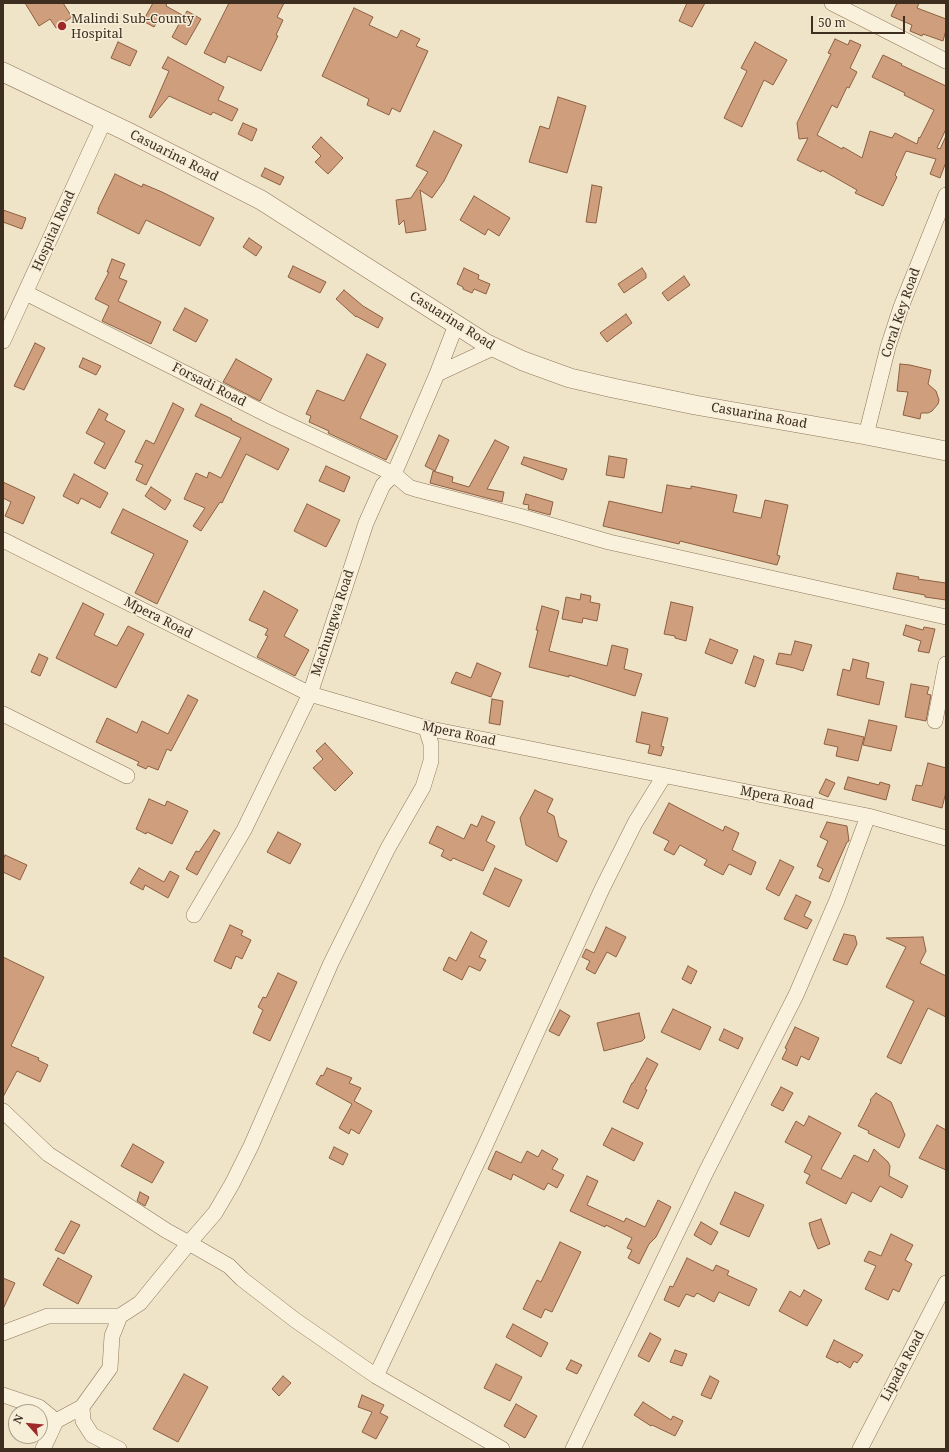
<!DOCTYPE html>
<html>
<head>
<meta charset="utf-8">
<style>
  body { margin:0 }
  #map { position:relative; width:949px; height:1452px; overflow:hidden; background:#f0e4c8; font-family:"Noto Serif",serif }
  canvas { display:block }
  .frame { position:absolute; inset:0; border:4px solid #3d2e20; pointer-events:none }
  .north { position:absolute; left:8px; top:1404px; width:40px; height:40px; box-sizing:border-box; background:#f7eed8; border:1px solid #ada18e; border-radius:50%; rotate:297deg; font-size:11px; font-weight:700; line-height:16px; text-align:center; color:#3d2e20 }
  .north::after { content:''; display:block; margin:auto; width:14px; height:18px; background:#9e2a2b; clip-path:polygon(50% 0,100% 100%,50% 72%,0 100%) }
  .scale { position:absolute; left:811px; top:16px; width:94px; height:18px; box-sizing:border-box; border:2px solid #3d2e20; border-top:0; padding-left:5px; font-size:12px; line-height:14px; white-space:nowrap; color:#3d2e20; -webkit-text-stroke:3px #f7eed8; paint-order:stroke }
</style>
</head>
<body>
<div id="map">
<canvas width="949" height="1452"></canvas>
<div class="frame"></div>
<div class="north">N</div>
<div class="scale">50 m</div>
</div>
<script>
const c = document.querySelector('canvas').getContext('2d');
c.lineJoin = 'round';
function fillPath(path, color) { c.fillStyle = color; c.fill(path, 'evenodd'); }
const toPath = rows => new Path2D(rows.map(r => 'M' + r).join(''));
function trace(path, color, width, dash) { c.strokeStyle = color; c.lineWidth = width; c.lineCap = dash ? 'butt' : 'round'; c.setLineDash(dash || []); c.stroke(path); }
function label(font, color, halo, rows, align = 'center') {
  c.font = font + ' "Noto Serif",serif'; c.lineWidth = 3; c.setLineDash([]); c.textBaseline = 'middle'; c.strokeStyle = halo; c.fillStyle = color; for (const [text, x, y, turn = 0] of rows) {
    c.save(); c.translate(x, y); c.rotate((+turn || 0) * Math.PI / 180); c.textAlign = isNaN(turn) ? turn : align; if (halo) c.strokeText(text, 0, 0); c.fillText(text, 0, 0); c.restore();
  }
}
const building = toPath([
  [25,3,63,3,72,17,56,28,50,19,39,26,25,3],
  [153,3,167,3,166,6,184,16,187,11,201,19,186,45,172,37,179,24,161,15,154,27,143,21,153,3],
  [229,3,284,3,277,17,283,20,276,35,278,36,261,71,228,56,225,63,204,53,229,3],
  [687,3,705,3,692,27,679,21,687,3],
  [897,3,919,3,917,8,946,19,946,30,943,41,923,34,922,36,910,31,912,25,891,16,897,3],
  [354,8,373,17,369,25,397,38,401,30,420,39,416,46,428,51,400,112,392,108,389,115,367,105,369,99,322,76,354,8],
  [835,39,848,45,850,40,861,45,850,68,857,72,849,88,847,87,837,108,832,105,817,135,842,149,843,147,862,158,870,131,892,138,895,133,917,144,919,137,920,138,934,110,904,95,905,93,872,77,883,55,902,64,901,65,946,86,946,129,937,148,940,149,946,136,946,162,940,178,930,174,936,159,906,151,895,175,897,177,883,206,855,193,857,190,822,170,821,172,797,160,808,138,799,139,797,123,831,54,828,53,835,39],
  [118,42,137,51,130,66,111,58,118,42],
  [755,42,787,60,773,85,764,80,742,127,724,118,747,71,741,68,755,42],
  [168,57,224,87,218,100,238,109,232,121,213,112,211,115,169,96,151,118,149,117,169,71,162,68,168,57],
  [558,97,586,106,567,173,529,162,540,126,549,129,558,97],
  [243,123,257,129,252,141,238,134,243,123],
  [434,131,462,145,444,181,432,198,420,190,426,230,406,233,404,220,399,225,396,200,411,198,428,172,416,166,434,131],
  [321,137,343,158,328,174,315,162,321,156,312,147,321,137],
  [265,168,284,177,280,185,261,176,265,168],
  [115,174,142,187,143,184,162,192,214,218,200,246,146,220,139,234,97,213,99,209,98,209,115,174],
  [592,185,602,187,596,223,586,222,592,185],
  [474,196,510,218,499,236,488,229,485,235,460,220,474,196],
  [3,210,26,218,22,229,3,222,3,210],
  [249,238,262,247,256,256,243,247,249,238],
  [112,259,125,264,119,278,127,281,118,301,161,322,151,344,102,321,109,306,95,299,109,272,107,272,112,259],
  [293,266,326,282,320,293,288,277,293,266],
  [464,268,479,275,478,279,490,284,486,294,474,289,472,293,463,289,463,287,457,284,464,268],
  [642,268,646,274,646,278,624,293,618,284,642,268],
  [684,276,690,285,668,301,662,293,684,276],
  [344,290,363,306,383,318,378,328,356,316,356,317,336,299,344,290],
  [185,308,208,320,196,342,173,330,185,308],
  [626,314,632,323,607,342,600,333,626,314],
  [35,343,45,348,24,390,14,386,35,343],
  [367,354,386,364,360,418,398,436,386,460,328,433,329,431,309,422,311,416,306,414,317,390,344,401,367,354],
  [83,358,101,366,96,375,79,367,83,358],
  [236,359,272,379,260,401,223,382,236,359],
  [900,364,910,365,931,370,928,384,936,391,939,400,938,404,932,411,928,413,921,413,920,419,903,415,908,392,897,391,900,364],
  [173,403,184,409,146,485,136,480,143,465,135,462,146,440,154,444,173,403],
  [201,404,232,419,231,420,289,449,278,470,246,454,222,503,220,502,201,531,193,526,205,508,184,499,196,473,207,478,209,472,221,478,241,438,195,416,201,404],
  [99,409,108,414,105,420,125,431,105,469,94,463,105,443,86,433,99,409],
  [439,435,449,440,435,471,425,466,439,435],
  [495,440,509,447,487,489,504,492,502,502,430,483,433,471,453,477,452,482,469,487,495,440],
  [609,456,627,459,624,478,606,475,609,456],
  [524,457,567,469,563,480,521,464,524,457],
  [326,466,350,477,344,492,319,481,326,466],
  [74,474,108,493,100,508,81,498,78,504,63,496,74,474],
  [3,482,35,497,23,524,5,516,11,502,3,498,3,482],
  [667,485,691,489,691,486,737,495,733,512,761,518,765,500,788,505,777,555,780,556,777,565,680,541,679,544,603,526,609,501,662,513,667,485],
  [151,487,171,500,165,510,145,496,151,487],
  [526,494,553,502,550,515,528,509,529,505,523,504,526,494],
  [307,504,340,520,326,547,294,531,307,504],
  [123,509,188,541,157,604,135,593,154,554,111,533,123,509],
  [897,573,919,577,918,579,946,583,946,600,925,597,925,595,893,589,897,573],
  [264,591,298,610,284,636,309,650,295,676,257,657,268,636,265,635,268,629,249,620,264,591],
  [581,594,591,596,590,602,600,604,597,621,583,618,582,623,562,619,566,597,580,600,581,594],
  [671,602,693,607,686,641,675,638,675,636,664,634,671,602],
  [83,603,104,614,94,635,117,646,128,626,144,634,116,688,56,658,83,603],
  [542,606,559,611,549,651,607,666,612,645,628,649,624,669,642,674,635,696,569,675,569,677,529,667,538,630,536,630,542,606],
  [906,625,923,630,924,627,935,629,929,653,918,651,921,641,903,635,906,625],
  [710,639,738,650,732,664,705,653,710,639],
  [795,641,812,645,803,671,794,668,776,664,779,653,791,655,795,641],
  [39,654,48,658,40,676,31,672,39,654],
  [754,656,764,660,755,687,745,683,754,656],
  [853,659,869,663,866,678,884,682,879,705,837,695,843,669,850,671,853,659],
  [477,663,501,673,491,697,451,683,456,672,471,678,477,663],
  [911,684,929,687,927,694,931,695,926,721,905,717,911,684],
  [188,695,198,700,171,751,167,749,158,770,148,766,146,769,137,765,139,762,96,742,107,718,137,733,142,721,168,734,188,695],
  [492,699,503,701,500,725,489,723,492,699],
  [642,712,668,718,661,746,664,747,661,756,648,753,650,745,636,742,642,712],
  [869,720,897,726,891,751,863,745,869,720],
  [828,729,864,737,858,761,836,756,838,747,824,744,828,729],
  [325,743,353,773,335,791,313,768,323,759,316,751,325,743],
  [928,763,946,768,946,792,942,808,912,800,916,785,922,786,928,763],
  [848,777,879,785,880,782,890,785,886,800,844,789,848,777],
  [826,779,835,783,828,797,819,793,826,779],
  [535,790,553,799,547,812,554,816,559,837,567,841,557,862,526,845,520,818,535,790],
  [149,799,165,806,167,801,188,811,172,844,147,832,146,834,136,829,149,799],
  [669,803,723,831,725,826,739,833,732,850,756,862,751,875,729,864,723,875,704,865,707,860,680,845,674,855,664,850,669,841,653,833,669,803],
  [482,816,495,822,486,841,495,846,483,871,453,858,451,861,441,856,444,850,429,843,437,826,464,839,471,824,477,827,482,816],
  [827,822,847,826,849,841,847,842,829,882,819,878,823,869,817,866,828,841,820,837,827,822],
  [214,830,220,833,197,875,186,869,196,851,199,852,214,830],
  [278,832,301,844,290,864,267,852,278,832],
  [5,855,27,865,20,880,3,872,3,861,5,855],
  [780,860,794,867,779,896,766,889,780,860],
  [139,868,164,882,170,871,179,876,168,898,145,885,143,890,130,883,139,868],
  [495,868,522,880,509,907,483,894,495,868],
  [796,895,811,902,804,916,812,920,807,929,784,919,796,895],
  [230,925,243,931,241,935,251,940,242,959,236,956,231,969,214,961,230,925],
  [606,927,626,937,616,957,607,952,595,974,586,969,590,961,582,957,586,949,594,953,606,927],
  [471,932,487,941,479,957,486,960,480,971,469,966,462,980,443,970,449,957,456,961,471,932],
  [844,934,855,936,857,944,847,965,833,960,844,934],
  [923,937,926,951,920,963,946,976,946,1017,928,1008,901,1064,887,1057,914,1001,886,987,906,947,886,938,923,937],
  [3,957,44,977,11,1046,39,1058,38,1060,48,1065,40,1082,17,1071,3,1097,3,957],
  [688,966,697,971,691,984,682,979,688,966],
  [278,973,297,982,270,1041,253,1033,263,1010,258,1007,263,997,266,998,278,973],
  [673,1009,711,1027,700,1050,661,1032,673,1009],
  [560,1010,570,1016,559,1036,549,1031,560,1010],
  [639,1013,645,1038,642,1041,604,1051,597,1023,639,1013],
  [795,1027,819,1038,809,1060,801,1056,797,1066,782,1059,787,1049,785,1048,795,1027],
  [724,1029,743,1038,738,1049,719,1040,724,1029],
  [647,1058,658,1064,645,1089,647,1090,638,1109,623,1102,632,1083,633,1083,647,1058],
  [327,1068,352,1078,349,1083,361,1088,354,1101,372,1111,359,1134,351,1129,349,1134,339,1128,352,1104,316,1084,321,1075,323,1076,327,1068],
  [781,1087,793,1093,783,1111,771,1105,781,1087],
  [876,1093,891,1102,905,1135,899,1148,868,1133,869,1131,858,1126,871,1101,870,1100,876,1093],
  [809,1116,841,1133,821,1169,841,1179,854,1155,868,1162,874,1149,888,1162,890,1166,889,1176,908,1186,902,1198,880,1186,871,1202,852,1192,846,1204,806,1183,810,1175,804,1172,812,1156,785,1142,796,1121,804,1126,809,1116],
  [937,1125,946,1130,946,1170,919,1158,937,1125],
  [612,1128,643,1143,634,1161,603,1145,612,1128],
  [133,1144,164,1162,152,1183,121,1166,133,1144],
  [334,1147,348,1154,343,1165,329,1158,334,1147],
  [542,1150,558,1159,552,1169,564,1175,557,1188,548,1183,544,1190,513,1174,511,1180,488,1169,496,1151,521,1163,527,1151,538,1157,542,1150],
  [587,1176,598,1181,587,1205,624,1222,626,1218,645,1227,658,1200,671,1207,656,1237,649,1244,639,1264,628,1258,632,1250,627,1248,632,1238,606,1225,605,1227,570,1211,587,1176],
  [140,1192,149,1197,145,1206,137,1201,140,1192],
  [735,1192,764,1205,749,1237,720,1224,735,1192],
  [821,1219,830,1244,818,1249,812,1235,809,1223,821,1219],
  [71,1221,80,1225,64,1254,55,1250,71,1221],
  [701,1222,718,1232,711,1245,694,1235,701,1222],
  [891,1234,913,1245,905,1260,912,1264,899,1292,893,1289,888,1300,865,1289,876,1266,864,1261,869,1251,881,1256,891,1234],
  [560,1242,581,1252,552,1312,545,1309,541,1318,523,1309,537,1280,541,1282,560,1242],
  [58,1258,92,1276,78,1304,43,1285,58,1258],
  [687,1258,713,1271,716,1265,729,1271,727,1275,757,1289,749,1306,719,1292,714,1302,697,1293,694,1297,686,1294,679,1307,664,1300,670,1286,673,1287,687,1258],
  [3,1278,15,1283,3,1309,3,1278],
  [804,1290,822,1300,807,1326,779,1311,790,1291,800,1297,804,1290],
  [513,1324,548,1343,541,1357,506,1337,513,1324],
  [650,1333,661,1339,649,1362,638,1356,650,1333],
  [834,1340,863,1355,857,1363,854,1361,850,1368,839,1361,838,1363,826,1357,834,1340],
  [675,1350,687,1354,682,1366,670,1362,675,1350],
  [571,1360,582,1365,577,1374,566,1369,571,1360],
  [496,1364,522,1377,510,1401,484,1388,496,1364],
  [184,1374,208,1387,178,1442,153,1429,184,1374],
  [283,1376,291,1383,279,1396,272,1389,283,1376],
  [710,1376,719,1381,711,1399,701,1395,710,1376],
  [362,1395,384,1405,380,1413,388,1417,376,1439,362,1432,372,1412,358,1407,362,1395],
  [643,1402,671,1420,673,1416,683,1421,675,1436,652,1425,651,1426,634,1415,643,1402],
  [516,1404,537,1416,525,1438,504,1426,516,1404]
]);
fillPath(building, '#cf9f7d');
trace(building, '#8d5f41', 1);
const minor = toPath([
  [832,3,946,61],
  [26,293,274,418,394,474,409,487,415,489,519,516,609,542,946,617],
  [3,341,104,121],
  [437,374,495,347],
  [866,435,888,347,901,307,946,195],
  [3,540,310,694,426,728,868,816,946,838],
  [3,714,127,776],
  [935,721,946,664],
  [426,728,431,744,431,761,423,787,388,848,331,963,251,1146,232,1184,215,1213,189,1243,229,1266,242,1279,295,1320,376,1376,502,1449],
  [194,915,244,830,310,694,366,523,383,485,394,474,437,374,456,325],
  [3,1111,48,1154,167,1231,189,1243,140,1303,120,1316,112,1336,110,1368,82,1407,83,1421,92,1435,119,1449],
  [3,1333,48,1316,120,1316],
  [376,1376,485,1146,602,889,635,823,664,776],
  [3,1395,39,1407,56,1421],
  [43,1449,56,1421,82,1407],
  [573,1449,706,1172,796,995,837,900,868,816],
  [860,1449,946,1283]
]);
const tertiary = toPath([
  [3,72,128,132,261,200,485,343,523,361,570,378,613,388,695,405,866,435,946,451]
]);
trace(minor, '#8d765c', 16);
trace(tertiary, '#8d765c', 20);
trace(minor, '#faf1dc', 15);
trace(tertiary, '#faf1dc', 19);
for (const [x, y, r, color] of [
  [62,26,5,"#9e2a2b"]
]) { const dot = new Path2D(); dot.arc(x, y, r, 0, 2 * Math.PI); c.fillStyle = color; c.fill(dot); trace(dot, '#f7eed8', 1.5); }
label('13px', '#3d2e20', '#f7eed8', [
  ["Malindi Sub-County",71,19],
  ["Hospital",71,34]
], 'left');
label('13px', '#3d2e20', '#f7eed8', [
  ["Casuarina Road",174,156,27],
  ["Hospital Road",54,231,-66],
  ["Coral Key Road",901,313,-71],
  ["Casuarina Road",452,321,32],
  ["Forsadi Road",209,385,27],
  ["Casuarina Road",759,416,10],
  ["Mpera Road",158,618,27],
  ["Machungwa Road",333,623,-72],
  ["Mpera Road",459,734,12],
  ["Mpera Road",777,798,11],
  ["Lipada Road",903,1366,-62]
]);
</script>
</body>
</html>
